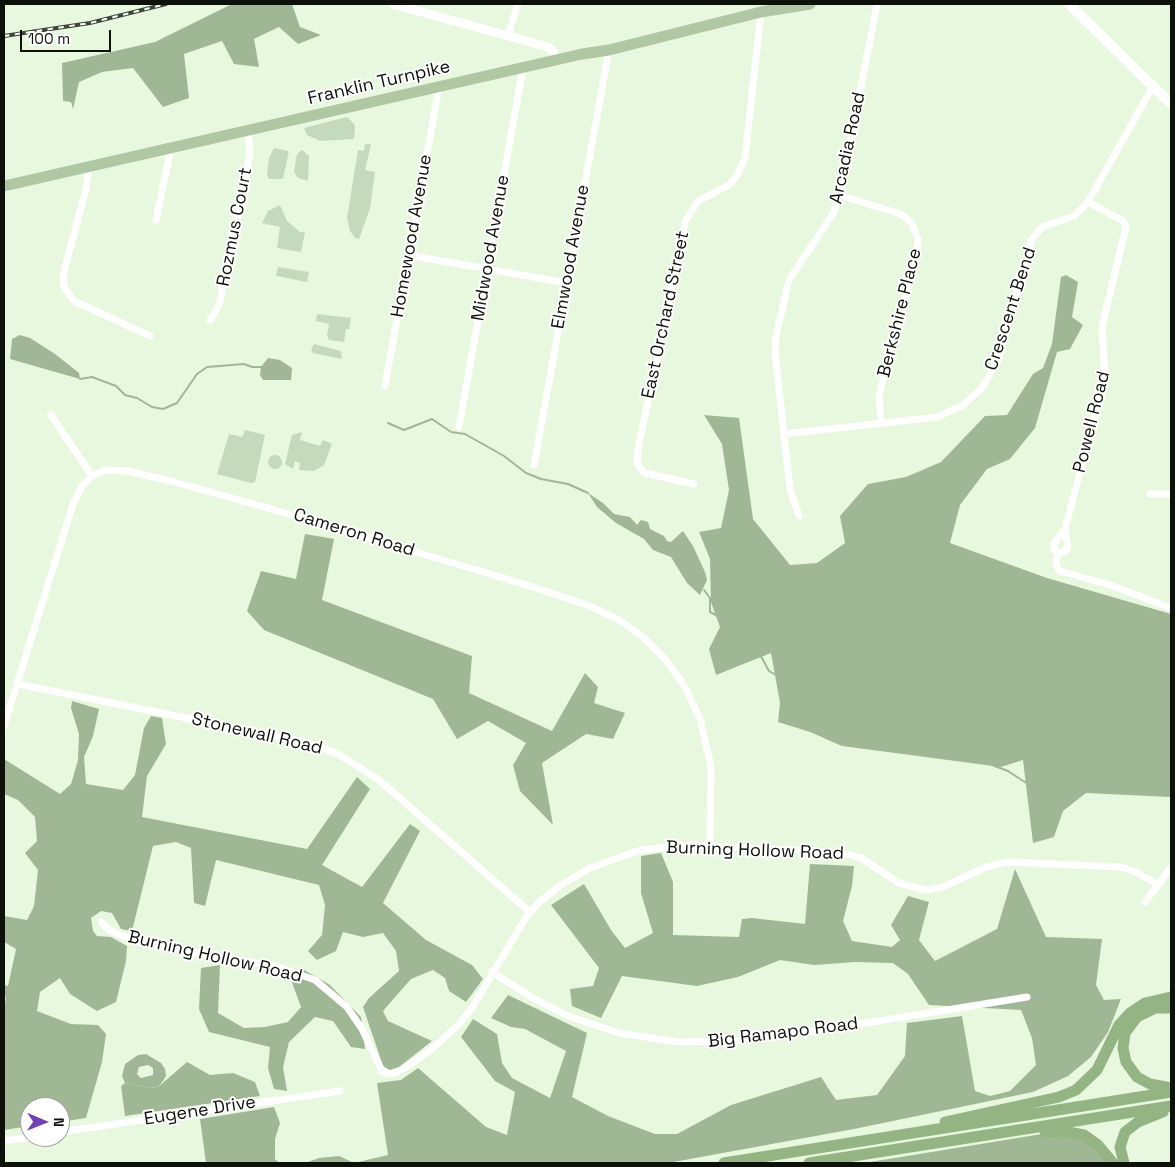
<!DOCTYPE html>
<html>
<head>
<meta charset="utf-8">
<style>
  body { margin:0 }
  #map { position:relative; width:1175px; height:1167px; overflow:hidden; background:#e7f8df; font-family:"Space Grotesk",sans-serif }
  canvas { display:block }
  .frame { position:absolute; inset:0; border:5px solid #0c1209; pointer-events:none }
  .north { position:absolute; left:20px; top:1097px; width:50px; height:50px; box-sizing:border-box; background:#fff; border:1px solid #9ea09d; border-radius:50%; rotate:91deg; font-size:14px; font-weight:700; line-height:20px; text-align:center; color:#0c1209 }
  .north::after { content:''; display:block; margin:auto; width:18px; height:22px; background:#6f40b7; clip-path:polygon(50% 0,100% 100%,50% 72%,0 100%) }
  .scale { position:absolute; left:20px; top:30px; width:91px; height:22px; box-sizing:border-box; border:2px solid #0c1209; border-top:0; padding-left:6px; font-size:15px; line-height:18px; white-space:nowrap; color:#0c1209; -webkit-text-stroke:4px #fff; paint-order:stroke }
</style>
</head>
<body>
<div id="map">
<canvas width="1175" height="1167"></canvas>
<div class="frame"></div>
<div class="north">N</div>
<div class="scale">100 m</div>
</div>
<script>
const c = document.querySelector('canvas').getContext('2d');
c.lineJoin = 'round';
function fillPath(path, color) { c.fillStyle = color; c.fill(path, 'evenodd'); }
const toPath = rows => new Path2D(rows.map(r => 'M' + r).join(''));
function trace(path, color, width, dash) { c.strokeStyle = color; c.lineWidth = width; c.lineCap = dash ? 'butt' : 'round'; c.setLineDash(dash || []); c.stroke(path); }
function label(font, color, halo, rows, align = 'center') {
  c.font = font + ' "Space Grotesk",sans-serif'; c.lineWidth = 4; c.setLineDash([]); c.textBaseline = 'middle'; c.strokeStyle = halo; c.fillStyle = color; for (const [text, x, y, turn = 0] of rows) {
    c.save(); c.translate(x, y); c.rotate((+turn || 0) * Math.PI / 180); c.textAlign = isNaN(turn) ? turn : align; if (halo) c.strokeText(text, 0, 0); c.fillText(text, 0, 0); c.restore();
  }
}
fillPath(toPath([
  [347,117,355,125,354,139,320,141,307,135,304,128],
  [365,144,371,144,365,170,375,172,370,208,359,239,355,238,350,231,347,218,358,150,364,151],
  [274,148,289,151,283,179,269,179,267,175,269,158],
  [302,150,309,156,308,181,298,178,294,172,297,154],
  [280,205,287,221,300,232,305,232,301,252,277,248,280,227,262,223,268,211],
  [278,267,309,272,307,282,276,276],
  [317,314,351,318,349,329,346,329,344,342,329,340,327,336,329,324,316,321],
  [314,344,341,351,342,359,313,353,311,350],
  [245,430,265,435,255,482,251,483,217,474,229,434,242,437],
  [302,432,300,440,320,446,323,440,332,444,324,465,314,471,299,470,300,463,295,461,293,469,285,464,292,435],
  '268 462a7 7 0 1 1 14 0a7 7 0 1 1-14 0Z'
]), '#c5d9bc');
fillPath(toPath([
  [232,4,292,4,300,27,321,35,298,44,279,27,254,39,259,67,234,64,222,41,184,54,189,98,163,107,133,68,102,72,79,82,73,109,71,102,63,101,62,63,155,42],
  [1066,275,1078,282,1072,317,1083,325,1070,349,1057,352,1035,428,1010,459,987,469,960,505,950,543,1047,578,1171,614,1171,797,1086,793,1063,811,1054,837,1033,843,1023,760,1001,767,842,746,810,732,778,722,780,703,771,653,716,675,709,649,720,627,711,602,710,559,699,532,721,528,729,490,722,444,704,415,739,418,753,519,790,565,817,563,845,543,840,516,868,484,906,477,941,462,985,416,1007,415,1033,374,1043,368,1052,344,1061,277],
  [305,534,334,539,322,600,472,656,469,693,552,731,585,673,598,687,594,703,625,713,613,739,586,734,542,763,553,825,520,791,513,765,526,743,488,721,457,739,433,699,264,630,247,611,261,571,296,579],
  [72,701,99,709,93,736,84,757,86,784,123,790,135,775,144,728,151,716,162,718,166,744,147,776,142,817,307,849,357,777,370,789,322,865,362,887,410,824,420,831,383,903,426,940,472,965,483,979,466,1002,449,991,445,978,433,970,411,979,383,1011,388,1021,432,1041,399,1067,390,1070,383,1066,363,1007,369,998,399,971,396,951,383,933,363,937,343,932,336,951,317,960,308,951,322,935,325,905,319,885,216,860,205,906,194,903,191,848,176,842,153,846,132,931,121,929,112,913,101,911,91,918,93,931,97,936,111,937,127,946,126,961,116,1002,97,1011,70,994,60,978,40,992,37,1011,71,1024,98,1025,106,1034,102,1062,86,1118,60,1122,60,1107,30,1107,30,1126,4,1130,4,1010,6,997,4,996,4,985,8,986,16,949,4,942,4,916,27,920,34,906,38,870,25,853,37,841,35,817,18,800,4,794,4,759,60,794,71,784,78,760,79,734,71,708],
  [661,853,673,882,673,935,739,937,742,919,752,918,805,924,810,864,854,866,852,886,843,921,852,941,892,947,900,940,891,925,908,896,929,902,919,940,935,961,997,929,1015,869,1046,937,1102,939,1096,985,1104,1000,1121,999,1108,1032,1091,1057,1068,1076,1033,1092,854,1129,668,1163,305,1163,319,1158,339,1156,354,1163,388,1155,377,1083,401,1080,418,1068,486,1127,507,1135,515,1092,495,1081,461,1037,473,1019,497,1034,502,1063,512,1078,550,1098,566,1051,525,1029,511,1027,491,1018,508,995,587,1033,572,1097,608,1116,655,1134,677,1134,731,1105,821,1077,836,1100,877,1095,905,1056,907,1023,962,1016,975,1091,990,1096,1010,1091,1036,1065,1032,1038,1021,1010,929,1005,908,974,893,963,855,962,814,965,780,960,738,977,697,986,622,976,601,1018,572,1006,570,989,593,986,599,968,551,905,584,884,611,930,625,948,653,933,641,893,641,856],
  [220,965,218,1013,244,1028,265,1027,288,1022,301,1007,291,980,304,970,330,985,361,1017,365,1049,351,1047,333,1021,315,1017,289,1042,283,1067,287,1091,274,1089,268,1068,270,1047,209,1032,199,1009,201,968],
  [187,1062,210,1075,233,1073,255,1082,260,1096,125,1116,121,1086,125,1083,150,1088,158,1087],
  [274,1107,280,1123,275,1139,275,1159,279,1163,206,1163,200,1119],
  [1042,1134,1088,1135,1115,1163,864,1163]
]), '#a0b796');
fillPath(toPath([
  [20,335,30,338,55,354,79,373,80,379,10,359,12,339],
  [268,358,280,360,292,368,291,380,263,380,260,375,261,367],
  [588,493,603,503,614,514,630,517,637,525,641,520,648,522,650,529,664,536,667,541,671,542,683,531,693,546,705,572,707,580,700,595,687,583,671,557,653,550,644,539,616,523,597,507],
  [146,1054,161,1063,165,1069,166,1076,163,1081,158,1087,150,1088,125,1083,122,1076,125,1064,138,1055],
  [148,1065,153,1068,153,1075,141,1078,137,1074,139,1067]
]), '#a0b696');
trace(toPath([
  [80,379,92,377,116,386,125,395,137,398,152,407,163,409,177,403,197,374,207,367,244,364,252,367,261,367],
  [388,423,404,430,432,419,451,432,465,434,504,456,526,473,541,479,568,484,588,493],
  [704,590,710,598,710,612,716,615,738,640,757,649,769,671,778,676,808,675,812,691,820,706,905,728,915,729,927,723,950,744,972,744,992,765,1008,771,1037,790,1060,795,1076,792,1088,786,1101,790,1137,790,1171,794]
]), '#a0b696', 2);
trace(toPath([
  [508,35,518,4],
  [89,167,86,189,63,275,64,287,74,301,150,336],
  [839,195,901,214,912,224,918,239,917,253,879,395,881,423],
  [156,220,171,148],
  [408,255,567,283],
  [210,320,219,305,246,177,250,152,248,131],
  [385,386,439,87],
  [51,415,92,476],
  [459,427,523,68],
  [784,434,937,417,962,406,981,389,998,361,1031,241,1042,227,1074,216,1088,202,1153,86],
  [534,465,609,50],
  [694,484,644,473,637,463,638,449,685,222,698,201,729,185,736,177,745,158,761,12],
  [1150,494,1171,494],
  [799,516,790,489,788,472,775,352,776,336,789,280,834,212,843,180,877,4],
  [1065,529,1068,547,1064,552,1059,553,1054,550,1054,544,1065,529,1105,377,1102,327,1126,227,1123,221,1088,202],
  [1059,553,1056,561,1057,567,1060,571,1110,585,1171,608],
  [18,684,305,742,338,754,378,779,530,912],
  [4,726,73,504,82,486,92,476,106,470,128,471,171,481,271,509,527,585,587,605,619,620,643,637,666,660,685,687,700,719,711,766,710,846],
  [1145,902,1171,868],
  [101,922,109,930,139,943,278,967,315,980,347,1007,362,1029,382,1071,388,1074,395,1073,410,1065,433,1048,459,1024,472,1008,525,919,539,902,561,885,590,868,640,850,690,845,843,853,861,858,899,883,926,890,943,887,986,867,1008,862,1120,867,1136,872,1158,885],
  [492,972,531,997,568,1016,619,1033,678,1042,735,1041,835,1028,1027,997],
  [60,1132,340,1091],
  [4,1141,30,1137]
]), '#fff', 7);
trace(toPath([
  [393,4,548,47,553,51,556,61]
]), '#fff', 9);
trace(toPath([
  [1069,4,1171,104]
]), '#fff', 10);
trace(toPath([
  [4,186,582,54,609,50,761,12,810,4]
]), '#afc7a3', 11);
trace(toPath([
  [1171,1008,1155,1008,1137,1017,1125,1033,1123,1048,1126,1062,1137,1077,1150,1084,1171,1088],
  [945,1122,1059,1097,1076,1090,1097,1070,1119,1025,1130,1013,1145,1003,1171,997],
  [1045,1132,1062,1131,1084,1135,1098,1145,1113,1163],
  [724,1163,1171,1092],
  [809,1163,1171,1106],
  [1124,1163,1120,1147,1125,1132,1138,1122,1163,1112]
]), '#94b484', 11);
const rail = toPath([
  [4,36,90,23,166,4]
]);
trace(rail, '#3e4639', 4);
trace(rail, '#fff', 2, [5.5]);
label('18px', '#0c1209', '#fff', [
  ["Franklin Turnpike",379,83,-13],
  ["Arcadia Road",848,148,-78],
  ["Rozmus Court",235,227,-79],
  ["Homewood Avenue",412,236,-80],
  ["Midwood Avenue",491,248,-80],
  ["Elmwood Avenue",571,257,-80],
  ["Crescent Bend",1011,309,-72],
  ["Berkshire Place",900,313,-76],
  ["East Orchard Street",666,315,-78],
  ["Powell Road",1092,422,-76],
  ["Cameron Road",354,533,17],
  ["Stonewall Road",257,734,13],
  ["Burning Hollow Road",755,851,2],
  ["Burning Hollow Road",215,957,13],
  ["Big Ramapo Road",783,1033,-7],
  ["Eugene Drive",200,1111,-9]
]);
</script>
</body>
</html>
